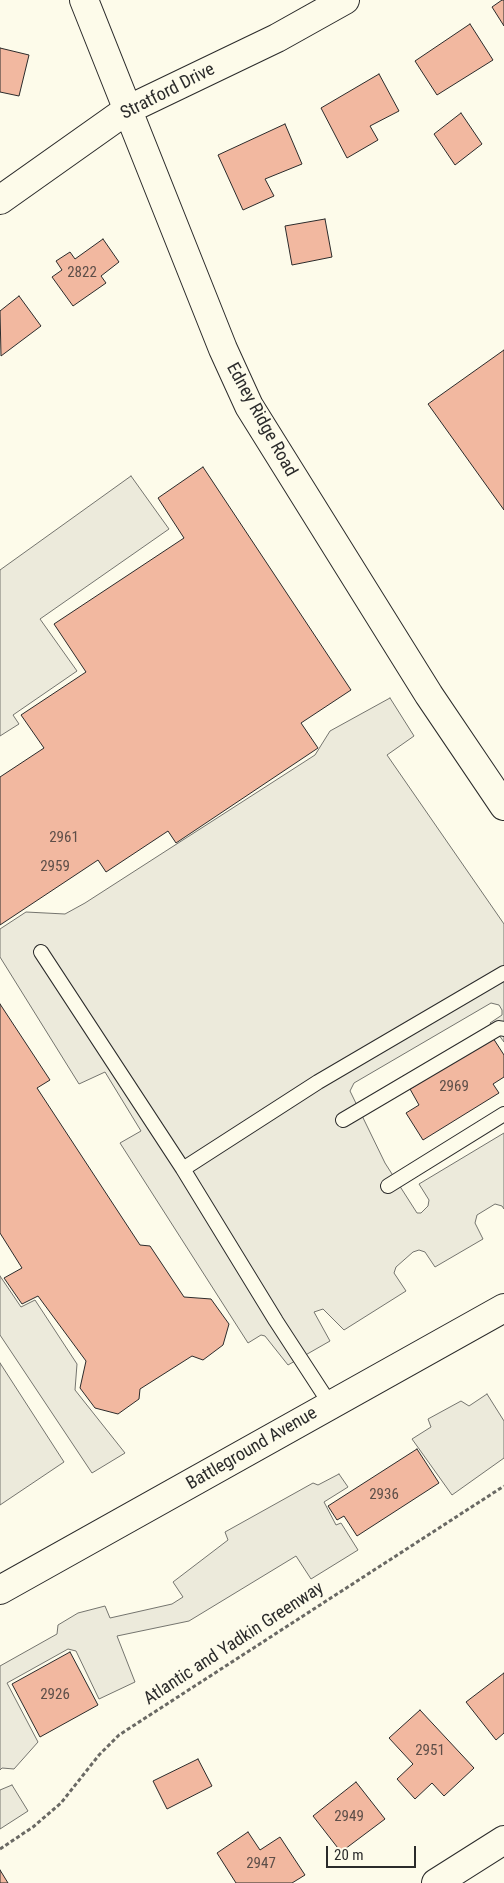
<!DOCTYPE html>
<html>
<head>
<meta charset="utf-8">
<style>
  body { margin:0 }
  #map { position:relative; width:504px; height:1883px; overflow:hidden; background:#fdfbea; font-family:"Roboto Condensed",sans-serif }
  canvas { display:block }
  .scale { position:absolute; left:326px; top:1846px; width:90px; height:22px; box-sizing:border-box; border:2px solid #2b2b2b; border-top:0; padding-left:6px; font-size:15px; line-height:18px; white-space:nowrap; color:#2b2b2b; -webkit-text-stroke:4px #fdfbea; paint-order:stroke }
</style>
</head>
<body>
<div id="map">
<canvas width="504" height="1883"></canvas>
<div class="scale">20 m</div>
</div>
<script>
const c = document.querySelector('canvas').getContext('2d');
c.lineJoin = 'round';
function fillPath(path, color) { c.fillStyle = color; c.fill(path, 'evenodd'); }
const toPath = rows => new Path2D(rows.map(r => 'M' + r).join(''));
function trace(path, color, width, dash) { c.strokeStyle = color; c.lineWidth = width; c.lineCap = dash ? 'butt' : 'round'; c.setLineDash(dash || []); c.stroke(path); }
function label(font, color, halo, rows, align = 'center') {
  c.font = font + ' "Roboto Condensed",sans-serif'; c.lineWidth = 4; c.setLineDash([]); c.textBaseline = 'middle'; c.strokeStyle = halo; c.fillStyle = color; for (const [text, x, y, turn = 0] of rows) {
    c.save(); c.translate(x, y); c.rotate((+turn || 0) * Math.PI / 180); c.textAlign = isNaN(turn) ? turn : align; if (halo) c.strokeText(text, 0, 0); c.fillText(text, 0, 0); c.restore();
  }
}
const parking = toPath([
  [131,476,169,529,40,619,77,671,13,715,19,724,0,736,0,570,131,476],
  [390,698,414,736,387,755,504,924,504,1042,490,1023,502,1015,502,1010,499,1005,491,1003,354,1083,350,1091,385,1163,417,1213,421,1213,428,1206,429,1200,419,1184,504,1133,504,1209,502,1206,495,1204,477,1215,475,1223,483,1239,435,1267,425,1252,419,1250,413,1252,396,1267,394,1273,406,1291,344,1330,323,1309,314,1312,330,1341,288,1365,265,1336,261,1335,248,1343,120,1143,141,1131,105,1072,79,1084,0,957,0,929,26,912,65,914,85,903,315,755,330,731,390,698],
  [0,1276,21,1307,35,1300,77,1364,75,1390,125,1453,92,1473,0,1335,0,1276],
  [0,1363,64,1462,0,1505,0,1363],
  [487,1394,504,1421,504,1458,452,1495,412,1439,431,1427,428,1419,461,1401,469,1406,487,1394],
  [339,1474,348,1487,324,1502,336,1525,341,1523,358,1550,311,1579,296,1556,189,1621,117,1636,135,1682,99,1699,76,1651,68,1649,7,1683,38,1742,14,1769,2,1768,0,1770,0,1666,57,1634,58,1625,78,1613,105,1606,110,1618,172,1604,183,1597,173,1582,228,1540,225,1532,313,1483,318,1485,339,1474],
  [12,1785,28,1811,0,1829,0,1790,12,1785]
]);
fillPath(parking, '#eceadb');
trace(parking, '#74746e', 1);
const building = toPath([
  [502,0,504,0,504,26,492,7,502,0],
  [470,24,493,60,437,95,415,61,470,24],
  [0,48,29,55,19,96,0,92,0,48],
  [379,74,399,111,370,126,378,140,347,158,321,108,379,74],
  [461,113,482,144,455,165,434,134,461,113],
  [285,124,302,164,265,179,274,196,243,210,218,155,285,124],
  [325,219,332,257,292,265,285,226,325,219],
  [103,239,119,262,101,276,106,283,73,306,52,277,62,270,56,261,70,252,75,259,103,239],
  [19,296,41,326,1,356,0,311,19,296],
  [504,350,504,510,428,404,504,350],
  [203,467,351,690,301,723,318,748,176,843,168,831,106,872,98,860,0,925,0,777,44,748,21,715,86,672,54,624,184,538,158,498,203,467],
  [0,1004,50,1080,37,1088,140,1245,150,1246,184,1297,211,1299,229,1324,223,1345,203,1360,192,1356,140,1389,139,1399,118,1414,95,1408,80,1388,86,1361,38,1296,22,1304,4,1278,22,1268,0,1233,0,1004],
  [493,1038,504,1055,504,1077,493,1084,499,1093,423,1140,406,1113,419,1105,410,1089,493,1038],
  [417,1449,439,1483,357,1536,344,1516,337,1520,328,1506,417,1449],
  [70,1652,98,1705,40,1737,12,1684,70,1652],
  [504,1673,504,1733,496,1740,466,1702,504,1673],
  [420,1710,474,1768,444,1796,432,1783,415,1799,397,1779,413,1764,389,1738,420,1710],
  [198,1759,212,1786,167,1809,153,1781,198,1759],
  [356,1782,385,1819,341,1852,313,1816,356,1782],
  [248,1832,260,1850,280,1837,305,1875,292,1883,236,1883,217,1853,248,1832],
  [0,1870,8,1883,0,1883,0,1870]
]);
fillPath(building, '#f2b8a0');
trace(building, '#2b2b2b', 1);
const service = toPath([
  [41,952,183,1169],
  [343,1120,499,1028,504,1029],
  [388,1186,504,1114],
  [330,1404,276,1321,183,1169,318,1082,504,973]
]);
const minor = toPath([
  [84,0,223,349,249,406,429,695,504,806],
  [0,200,127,110,277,38,345,0],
  [436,1883,504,1840]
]);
const primary = toPath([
  [0,1590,504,1308]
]);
trace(service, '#2b2b2b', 16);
trace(minor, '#2b2b2b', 30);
trace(primary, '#2b2b2b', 30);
trace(toPath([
  [0,1849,33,1827,61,1803,99,1755,119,1735,504,1486]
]), '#6a6964', 3, [4, 2.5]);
trace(service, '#fdfbea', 14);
trace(minor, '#fdfbea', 28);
trace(primary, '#fdfbea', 28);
label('15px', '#5d4e48', null, [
  ["2822",82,273],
  ["2961",64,838],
  ["2959",55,867],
  ["2969",454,1087],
  ["2936",384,1495],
  ["2926",55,1695],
  ["2951",430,1751],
  ["2949",349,1817],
  ["2947",261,1864]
]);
label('18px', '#2b2b2b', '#fdfbea', [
  ["Stratford Drive",168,92,-27],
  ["Edney Ridge Road",261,420,61],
  ["Battleground Avenue",252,1449,-30],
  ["Atlantic and Yadkin Greenway",234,1644,-33]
]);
</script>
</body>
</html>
